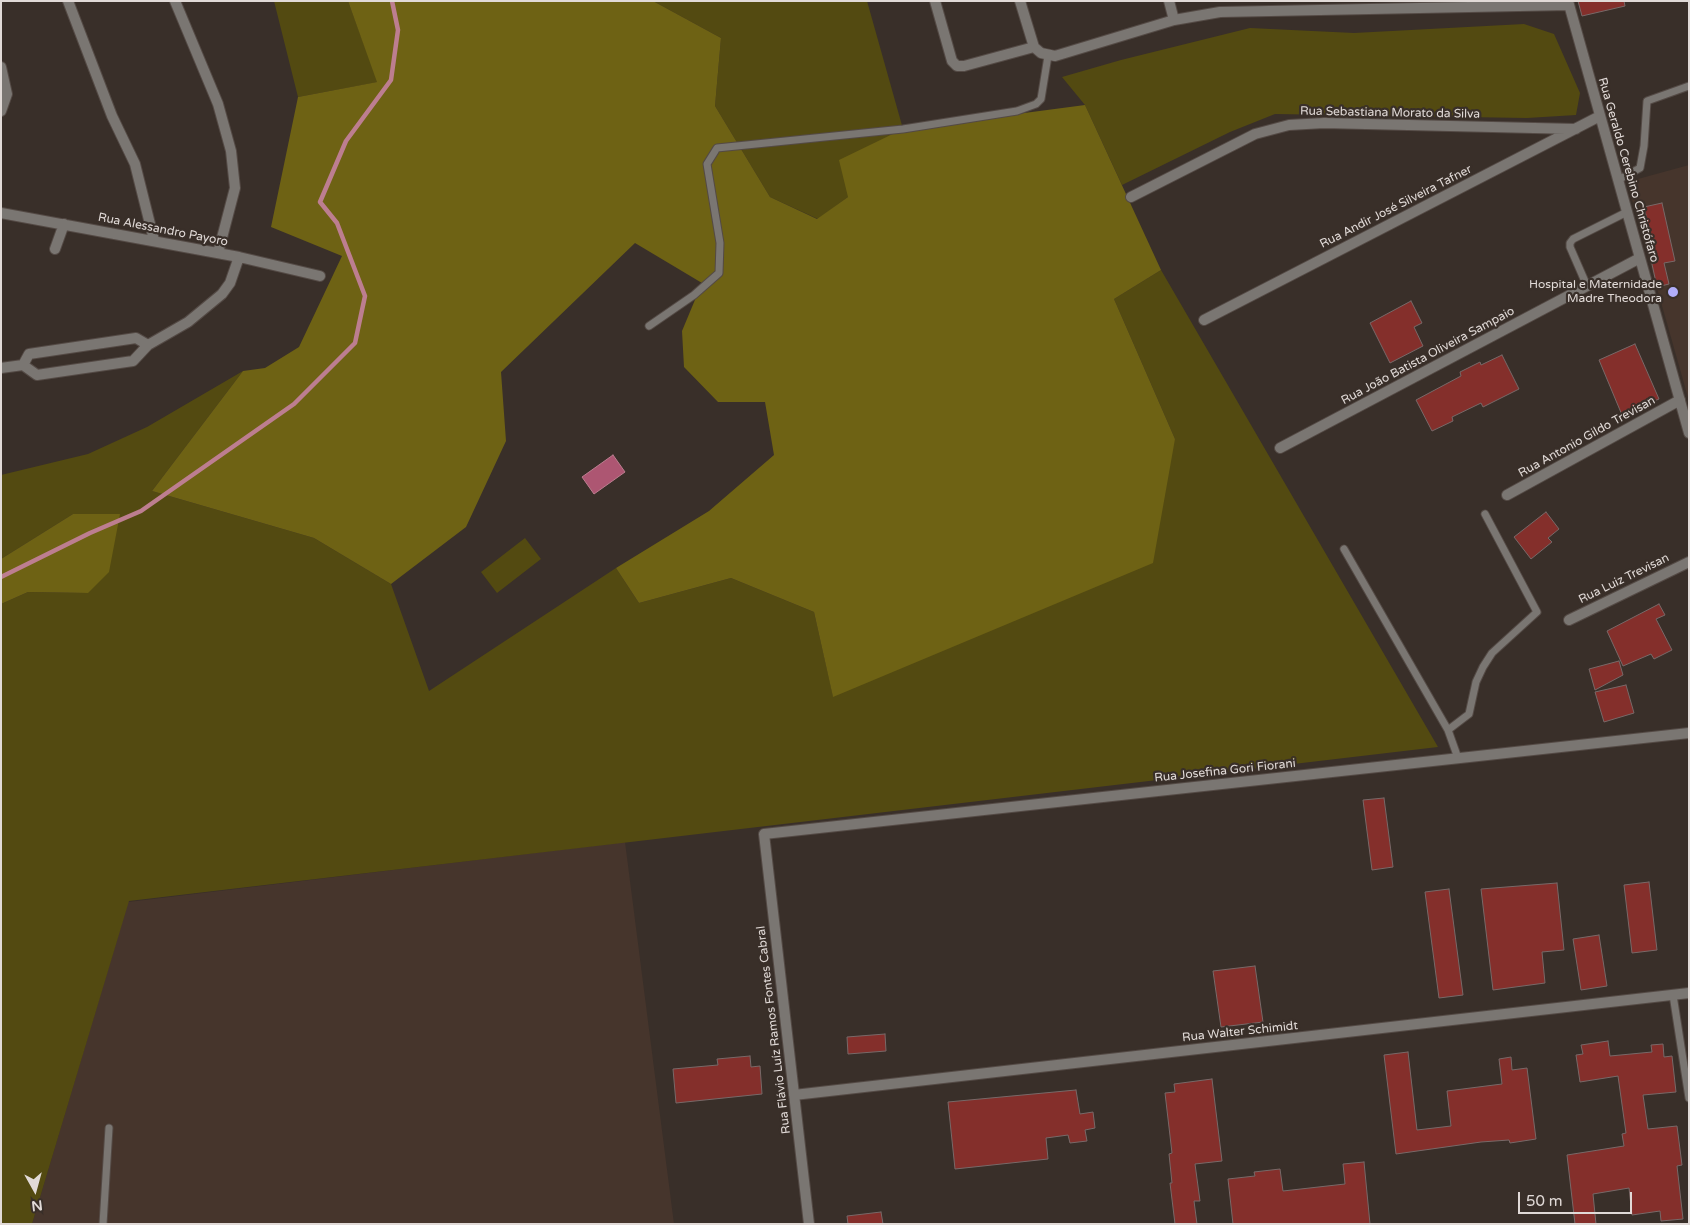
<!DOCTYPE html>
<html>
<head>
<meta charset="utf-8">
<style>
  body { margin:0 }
  #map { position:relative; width:1690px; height:1225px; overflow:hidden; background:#392f29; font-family:"Varela Round",sans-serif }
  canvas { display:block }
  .frame { position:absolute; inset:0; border:2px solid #e1dad7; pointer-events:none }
  .north { position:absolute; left:10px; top:1165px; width:50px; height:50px; -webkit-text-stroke:4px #392f29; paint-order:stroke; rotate:173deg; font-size:14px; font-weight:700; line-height:20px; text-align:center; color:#e1dad7 }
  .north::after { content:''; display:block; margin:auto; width:18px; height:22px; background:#e1dad7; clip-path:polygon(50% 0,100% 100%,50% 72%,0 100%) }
  .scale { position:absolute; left:1518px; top:1192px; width:114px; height:22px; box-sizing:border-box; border:2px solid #e1dad7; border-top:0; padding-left:6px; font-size:15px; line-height:18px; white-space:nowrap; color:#e1dad7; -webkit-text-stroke:4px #392f29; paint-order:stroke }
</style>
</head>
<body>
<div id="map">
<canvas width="1690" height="1225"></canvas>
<div class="frame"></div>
<div class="north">N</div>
<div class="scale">50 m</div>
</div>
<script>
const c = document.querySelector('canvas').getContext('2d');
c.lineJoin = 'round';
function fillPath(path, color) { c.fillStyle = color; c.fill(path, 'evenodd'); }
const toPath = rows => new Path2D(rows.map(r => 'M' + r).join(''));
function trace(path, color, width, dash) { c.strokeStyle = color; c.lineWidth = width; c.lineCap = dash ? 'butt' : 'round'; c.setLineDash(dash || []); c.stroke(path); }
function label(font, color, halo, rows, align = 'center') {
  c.font = font + ' "Varela Round",sans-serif'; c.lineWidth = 4.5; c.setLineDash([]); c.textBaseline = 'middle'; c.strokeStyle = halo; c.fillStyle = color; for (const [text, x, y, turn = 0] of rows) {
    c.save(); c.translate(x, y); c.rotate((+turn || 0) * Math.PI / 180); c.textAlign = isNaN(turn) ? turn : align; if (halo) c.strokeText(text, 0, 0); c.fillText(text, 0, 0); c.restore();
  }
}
fillPath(toPath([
  [1689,165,1689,401,1627,182],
  [625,842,674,1224,32,1224,128,902]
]), '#46352c');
fillPath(toPath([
  [274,1,348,1,378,82,298,97],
  [653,1,867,1,903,129,848,197,818,219,770,197,715,106,721,38],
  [1524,24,1554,34,1580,93,1576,115,1527,118,1275,114,1230,132,1122,185,1085,105,1062,77,1121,60,1250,28,1354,33],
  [1161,270,1438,747,129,901,32,1224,1,1224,1,604,28,592,88,593,73,514,1,559,1,475,88,454,147,427,243,371,152,491,314,538,391,584,429,691,616,568,639,603,731,578,814,612,833,696,1175,439,1114,299],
  [525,538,541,559,497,593,481,572]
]), '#534a11');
fillPath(toPath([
  [348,1,653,1,721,38,715,106,770,197,817,219,848,197,839,160,903,129,1085,105,1161,270,1114,299,1175,439,1153,563,833,697,814,612,731,578,639,603,616,568,709,511,774,455,765,402,718,402,684,367,682,331,702,283,635,243,501,372,506,441,466,527,391,584,314,538,152,491,243,371,265,368,299,347,342,256,271,227,298,97,377,82],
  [73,514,120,514,109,572,88,593,28,592,1,604,1,559]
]), '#6e6214');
const water = toPath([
  [613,455,625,472,594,494,582,477,613,455]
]);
fillPath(water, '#ad5672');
trace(water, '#bd7e90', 1);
trace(toPath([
  [1,577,90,533,141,511,294,404,355,343,365,296,337,223,320,202,346,141,391,80,398,30,392,1]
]), '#bd7e90', 4.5);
const building = toPath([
  [1578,1,1624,1,1625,6,1582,16,1578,1],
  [1662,203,1675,261,1664,263,1669,284,1657,287,1650,255,1655,253,1644,207,1662,203],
  [1411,301,1422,323,1414,327,1423,346,1390,363,1370,323,1411,301],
  [1635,344,1659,399,1622,415,1599,360,1635,344],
  [1502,355,1519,389,1483,407,1481,403,1452,417,1453,421,1432,431,1416,400,1461,376,1460,372,1480,362,1481,365,1502,355],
  [1546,512,1559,529,1548,538,1552,542,1531,559,1514,537,1546,512],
  [1659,604,1665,615,1656,619,1672,650,1654,659,1651,654,1623,666,1607,631,1659,604],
  [1619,661,1623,675,1595,690,1589,669,1619,661],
  [1626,685,1634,713,1604,722,1595,692,1626,685],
  [1384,798,1393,867,1372,870,1363,800,1384,798],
  [1649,882,1657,950,1632,953,1624,885,1649,882],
  [1557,883,1564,950,1542,952,1545,983,1493,990,1481,889,1557,883],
  [1449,889,1463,995,1439,998,1425,892,1449,889],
  [1599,935,1607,986,1581,990,1573,939,1599,935],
  [1255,966,1263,1022,1221,1027,1213,971,1255,966],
  [885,1034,886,1051,848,1054,847,1037,885,1034],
  [1608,1041,1610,1056,1652,1052,1651,1045,1663,1044,1664,1057,1672,1056,1676,1092,1643,1095,1648,1129,1677,1126,1682,1165,1677,1166,1683,1219,1661,1221,1660,1211,1632,1215,1629,1188,1593,1194,1596,1224,1575,1224,1567,1155,1624,1146,1622,1134,1626,1133,1618,1076,1580,1082,1576,1055,1583,1054,1581,1045,1608,1041],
  [1408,1052,1417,1130,1451,1126,1447,1091,1502,1084,1499,1059,1511,1057,1512,1070,1527,1068,1536,1139,1510,1143,1509,1140,1481,1142,1396,1154,1384,1055,1408,1052],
  [750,1056,751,1067,760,1066,762,1094,676,1103,673,1069,718,1065,717,1059,750,1056],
  [1212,1079,1222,1161,1195,1164,1200,1201,1194,1201,1197,1224,1175,1224,1170,1183,1172,1183,1169,1154,1172,1153,1165,1093,1175,1092,1174,1084,1212,1079],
  [1076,1090,1080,1114,1093,1112,1095,1128,1085,1130,1087,1141,1070,1143,1068,1135,1046,1138,1048,1159,955,1169,948,1102,1076,1090],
  [1364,1162,1370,1224,1233,1224,1228,1179,1255,1176,1254,1172,1280,1169,1283,1191,1345,1184,1343,1164,1364,1162],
  [881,1212,883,1224,848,1224,847,1216,881,1212]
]);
fillPath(building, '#842f2b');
trace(building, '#786968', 1);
const service = toPath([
  [1618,180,1640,168,1644,146,1647,101,1689,86],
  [1587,286,1570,247,1570,243,1573,239,1627,212],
  [649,326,694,295,719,273,720,243,707,164,717,148,903,129,1017,111,1036,104,1041,99,1048,56],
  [1344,549,1448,730,1458,758],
  [1448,730,1469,714,1476,682,1483,667,1492,653,1537,612,1485,514],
  [1673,995,1689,1098],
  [103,1224,109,1128]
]);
const minor = toPath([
  [68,1,112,116,135,164,154,240],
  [175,1,218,104,231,151,235,188,218,253],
  [935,1,952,61,957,66,964,66,1034,47],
  [1020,1,1034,47,1041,53,1055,56,1174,20,1220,12,1569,5],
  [1169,1,1174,20],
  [1568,1,1689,433],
  [1,67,7,94,1,111],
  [1131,197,1255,134,1289,125,1324,123,1576,129],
  [1,213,239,257,320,276],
  [55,249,64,224],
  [1204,320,1600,116],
  [23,365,29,354,136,338,148,345],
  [1,368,23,365,37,375,133,361,148,345,188,322,222,294,230,283,239,257],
  [1280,448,1640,258],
  [1507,495,1680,400],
  [1569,620,1689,562],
  [794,1095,1689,993],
  [809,1224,764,834,1689,733]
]);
trace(service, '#544a45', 9);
trace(minor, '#544a45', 12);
trace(service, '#7a7672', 7);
trace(minor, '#7a7672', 10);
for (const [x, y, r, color] of [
  [1673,292,6,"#b1adfa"]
]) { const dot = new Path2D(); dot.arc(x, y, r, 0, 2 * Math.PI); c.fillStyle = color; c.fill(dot); trace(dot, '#392f29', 2); }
label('12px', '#e1dad7', '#392f29', [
  ["Rua Sebastiana Morato da Silva",1390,113,1],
  ["Rua Geraldo Cerebino Christófaro",1628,170,74],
  ["Rua Andir José Silveira Tafner",1396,207,-27],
  ["Rua Alessandro Payoro",163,230,11],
  ["Rua João Batista Oliveira Sampaio",1428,356,-28],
  ["Rua Antonio Gildo Trevisan",1587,437,-29],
  ["Rua Luiz Trevisan",1624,579,-26],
  ["Rua Josefina Gori Fiorani",1225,771,-6],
  ["Rua Flávio Luíz Ramos Fontes Cabral",774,1030,-97],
  ["Rua Walter Schimidt",1240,1032,-6]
]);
label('12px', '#e1dad7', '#392f29', [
  ["Hospital e Maternidade",1662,285],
  ["Madre Theodora",1662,299]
], 'right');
</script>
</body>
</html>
